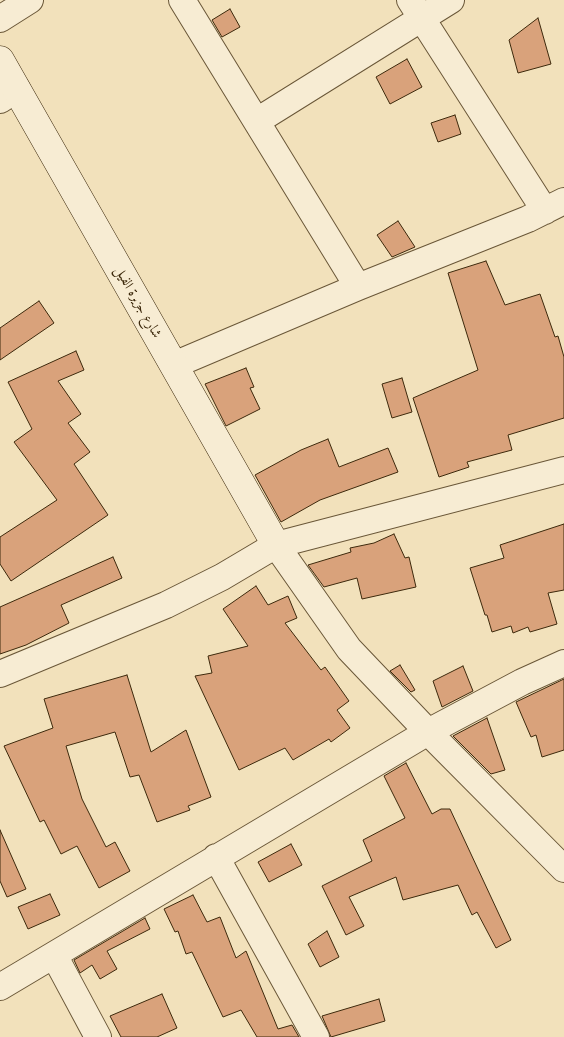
<!DOCTYPE html>
<html>
<head>
<meta charset="utf-8">
<style>
  body { margin:0 }
  canvas { display:block; background:#f2e1bb }
</style>
</head>
<body>
<canvas width="564" height="1037"></canvas>
<script>
const c = document.querySelector('canvas').getContext('2d');
c.lineJoin = 'round';
function fillPath(path, color) { c.fillStyle = color; c.fill(path, 'evenodd'); }
const toPath = rows => new Path2D(rows.map(r => 'M' + r).join(''));
function trace(path, color, width, dash) { c.strokeStyle = color; c.lineWidth = width; c.lineCap = dash ? 'butt' : 'round'; c.setLineDash(dash || []); c.stroke(path); }
function label(font, color, halo, rows, align = 'center') {
  c.font = font + ' "Libre Caslon Text",Amiri,serif'; c.lineWidth = 5; c.setLineDash([]); c.textBaseline = 'middle'; c.strokeStyle = halo; c.fillStyle = color; for (const [text, x, y, turn = 0] of rows) {
    c.save(); c.translate(x, y); c.rotate((+turn || 0) * Math.PI / 180); c.textAlign = isNaN(turn) ? turn : align; if (halo) c.strokeText(text, 0, 0); c.fillText(text, 0, 0); c.restore();
  }
}
const building = toPath([
  [230,9,240,27,222,37,212,20,230,9],
  [538,18,551,64,518,73,509,40,538,18],
  [407,59,422,87,390,104,376,77,407,59],
  [455,115,461,134,438,142,431,123,455,115],
  [398,221,415,247,392,257,377,235,398,221],
  [486,261,505,305,540,294,555,337,558,336,564,357,564,418,508,435,512,450,467,462,469,467,439,477,413,398,478,370,448,273,486,261],
  [39,301,54,323,0,360,0,328,39,301],
  [76,351,84,370,58,381,81,414,68,423,90,452,74,464,108,515,11,581,0,564,0,537,57,500,14,442,32,429,8,382,76,351],
  [246,368,254,387,250,388,260,409,226,426,205,384,246,368],
  [402,378,412,412,392,418,382,384,402,378],
  [328,439,339,467,388,448,398,472,320,500,281,522,255,475,301,450,328,439],
  [564,524,564,590,548,593,557,624,530,632,528,627,513,633,511,626,492,632,487,615,485,615,470,568,504,558,500,545,564,524],
  [394,534,405,558,409,557,416,587,362,599,357,578,324,587,308,565,351,552,350,548,374,543,394,534],
  [113,557,122,578,61,605,69,623,26,645,0,654,0,607,113,557],
  [256,586,268,605,288,596,297,618,285,623,321,670,325,667,349,701,337,710,350,728,331,742,329,739,293,760,285,748,239,770,195,676,212,673,208,656,248,646,223,609,256,586],
  [400,665,415,690,411,692,390,671,400,665],
  [463,666,473,691,442,707,433,681,463,666],
  [127,675,151,752,186,730,211,797,188,806,190,810,157,822,139,775,130,777,115,732,66,746,82,799,106,847,115,842,130,871,99,888,77,846,61,854,44,820,40,822,4,746,53,728,44,699,127,675],
  [564,679,564,750,542,757,536,735,531,737,516,702,564,679],
  [487,718,505,770,491,774,453,736,487,718],
  [406,763,432,814,441,809,450,809,511,940,496,948,477,912,472,915,458,885,403,900,396,877,349,897,364,926,346,935,322,886,372,861,363,840,405,818,384,776,406,763],
  [0,830,26,889,7,897,0,881,0,830],
  [291,844,302,865,269,882,258,862,291,844],
  [50,894,60,915,28,929,18,907,50,894],
  [193,895,207,922,220,917,236,958,246,951,278,1029,292,1025,299,1037,257,1037,241,1010,223,1017,192,952,186,954,178,931,175,932,164,909,193,895],
  [145,918,150,929,107,951,117,969,100,979,92,965,80,973,74,960,145,918],
  [327,931,339,957,320,967,308,944,327,931],
  [162,994,177,1028,157,1037,121,1037,110,1016,162,994],
  [379,999,385,1021,331,1037,322,1016,379,999]
]);
fillPath(building, '#d9a27b');
trace(building, '#3d290c', 1);
const street = toPath([
  [182,0,358,287],
  [410,0,545,211],
  [0,19,30,0],
  [0,100,17,89],
  [257,121,451,0],
  [174,365,358,287,528,219,564,201],
  [276,545,349,649,428,732,564,869],
  [0,674,166,605,222,577,276,545,564,470],
  [216,857,316,1037],
  [54,955,98,1037],
  [0,987,428,732,522,682,564,663]
]);
const secondary = toPath([
  [0,60,276,545]
]);
trace(street, '#6a5738', 28);
trace(secondary, '#3d290c', 29);
trace(street, '#f7ecd3', 26);
trace(secondary, '#f7ecd3', 28);
label('14px', '#3d290c', '#f7ecd3', [
  ["شارع جزيرة الفيل",138,302,60]
]);
</script>
</body>
</html>
